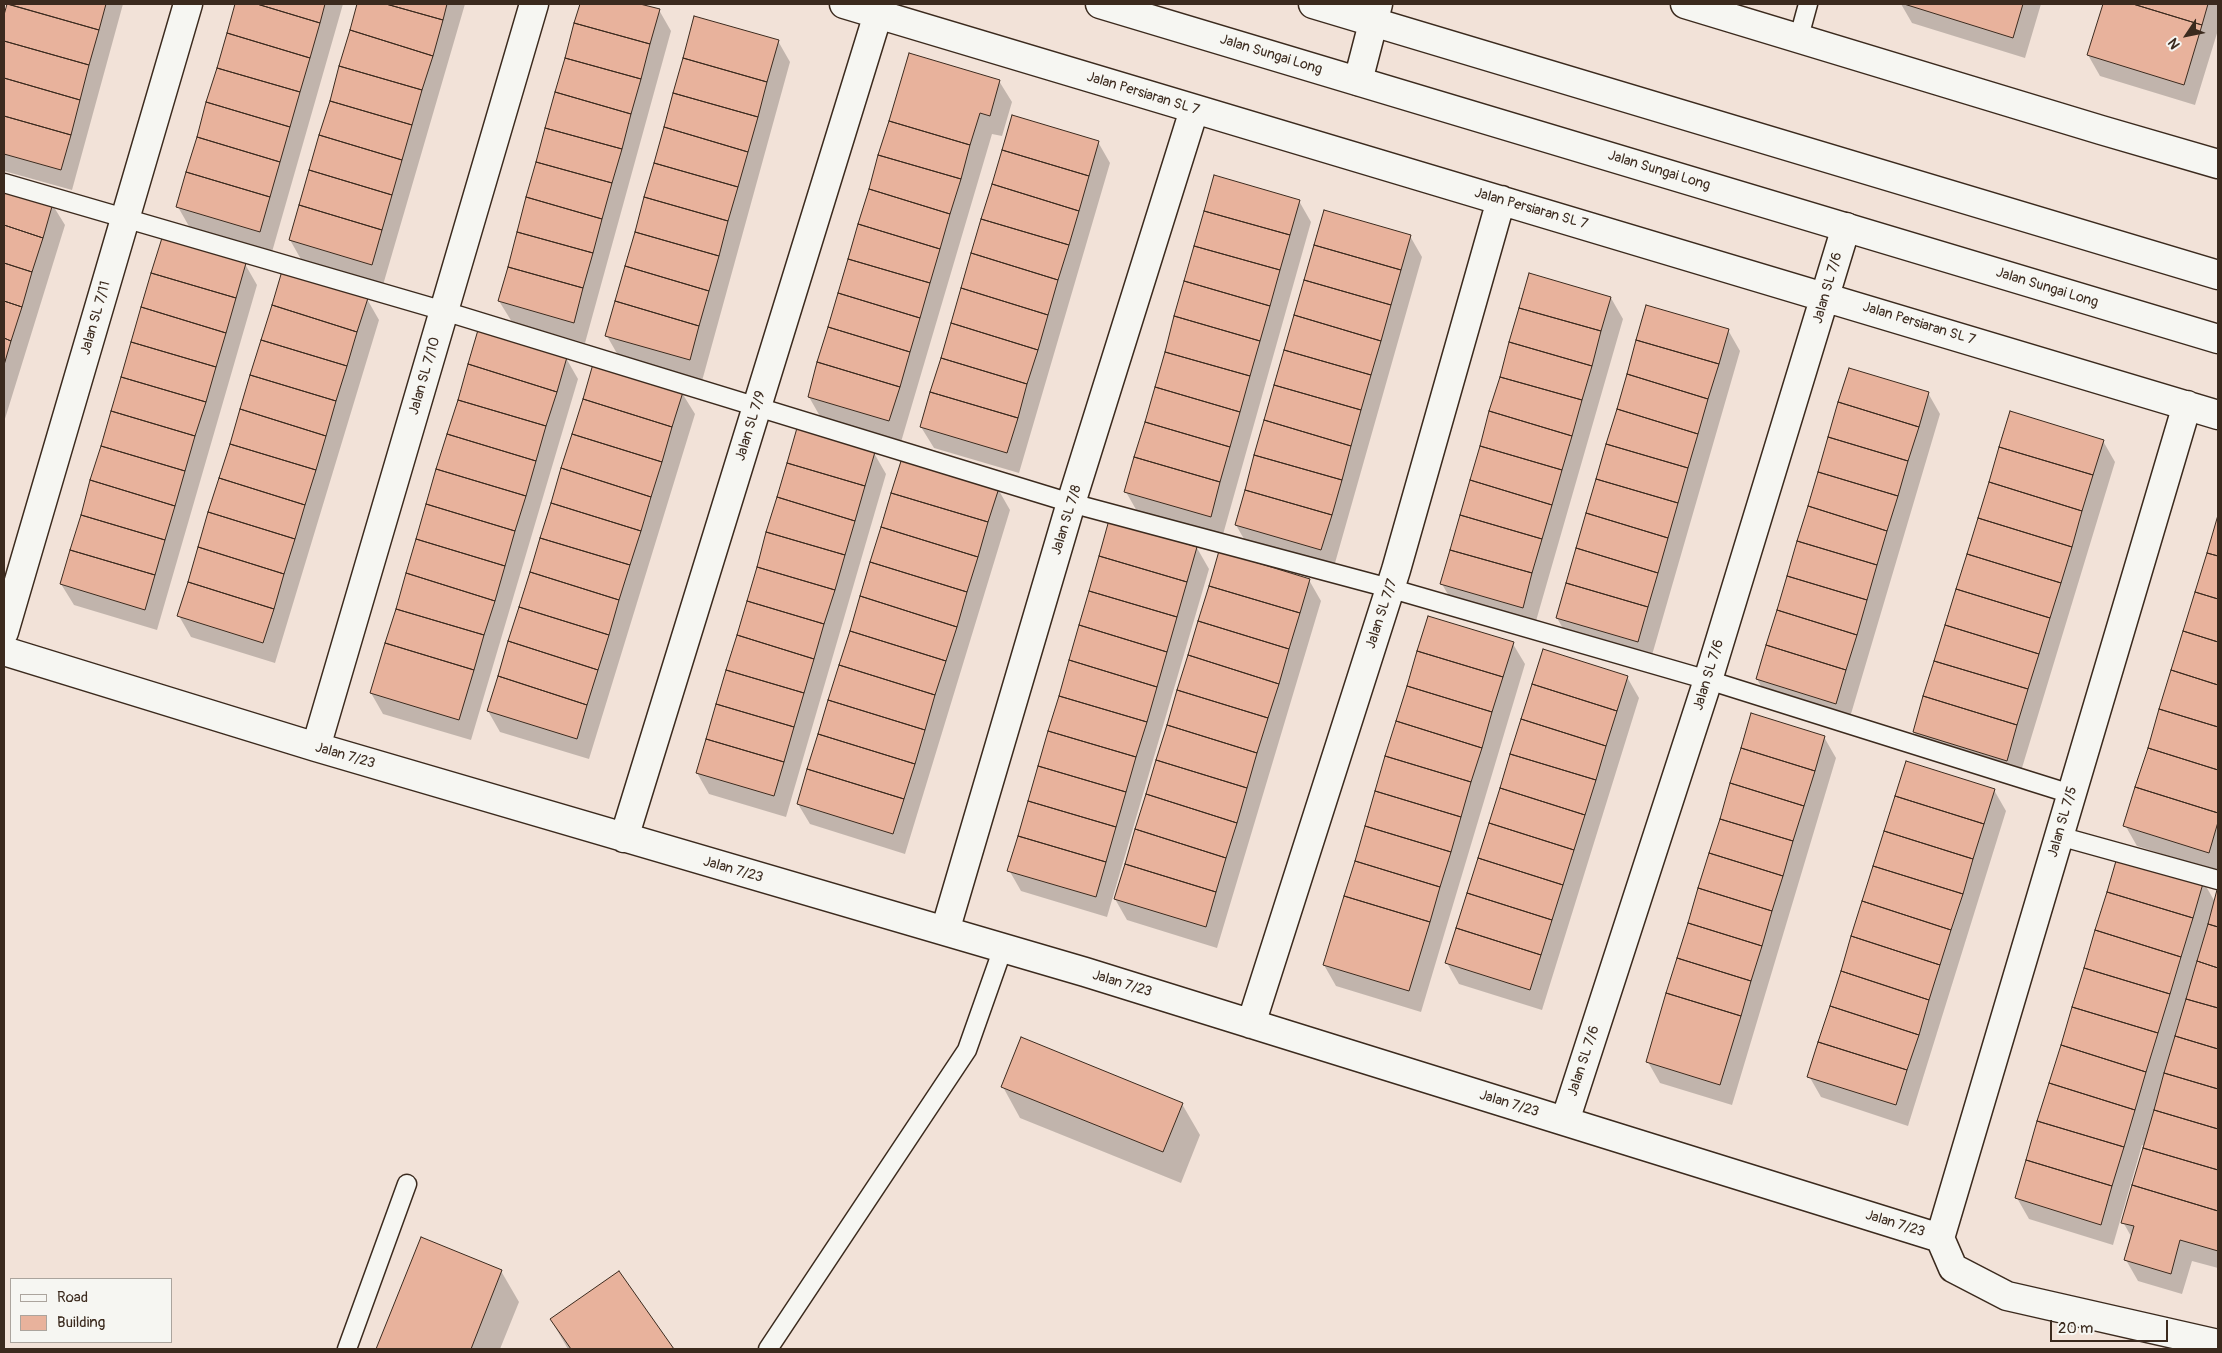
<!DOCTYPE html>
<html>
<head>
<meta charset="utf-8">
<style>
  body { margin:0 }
  #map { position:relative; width:2222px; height:1353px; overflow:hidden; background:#f2e2d8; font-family:Pangolin,sans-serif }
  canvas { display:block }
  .frame { position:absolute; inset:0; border:5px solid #3b2a1e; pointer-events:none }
  .legend { position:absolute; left:10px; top:1278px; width:162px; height:65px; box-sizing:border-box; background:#f6f6f2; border:1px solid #aba49d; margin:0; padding:6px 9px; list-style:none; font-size:15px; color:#3b2a1e }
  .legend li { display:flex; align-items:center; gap:10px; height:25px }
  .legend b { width:25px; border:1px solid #aba49d }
  .north { position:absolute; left:2162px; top:10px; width:50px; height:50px; -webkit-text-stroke:4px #f6f6f2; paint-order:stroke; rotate:236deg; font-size:14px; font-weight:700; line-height:20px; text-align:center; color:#3b2a1e }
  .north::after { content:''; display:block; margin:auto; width:18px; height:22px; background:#3b2a1e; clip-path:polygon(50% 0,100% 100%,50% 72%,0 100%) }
  .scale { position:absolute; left:2050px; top:1320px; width:118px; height:22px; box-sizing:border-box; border:2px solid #3b2a1e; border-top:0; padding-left:6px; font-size:15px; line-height:18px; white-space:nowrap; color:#3b2a1e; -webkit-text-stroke:4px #f6f6f2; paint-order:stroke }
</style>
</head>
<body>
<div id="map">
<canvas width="2222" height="1353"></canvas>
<div class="frame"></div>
<ul class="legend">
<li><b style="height:6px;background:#f6f6f2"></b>Road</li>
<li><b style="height:14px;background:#e8b29c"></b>Building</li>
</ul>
<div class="north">N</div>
<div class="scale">20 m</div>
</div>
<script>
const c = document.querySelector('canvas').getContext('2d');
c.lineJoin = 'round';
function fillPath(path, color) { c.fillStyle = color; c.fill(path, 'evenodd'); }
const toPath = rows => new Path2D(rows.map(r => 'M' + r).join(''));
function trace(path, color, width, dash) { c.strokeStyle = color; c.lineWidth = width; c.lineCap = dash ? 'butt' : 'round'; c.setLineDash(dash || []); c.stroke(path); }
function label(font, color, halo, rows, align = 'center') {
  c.font = font + ' Pangolin,sans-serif'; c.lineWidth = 5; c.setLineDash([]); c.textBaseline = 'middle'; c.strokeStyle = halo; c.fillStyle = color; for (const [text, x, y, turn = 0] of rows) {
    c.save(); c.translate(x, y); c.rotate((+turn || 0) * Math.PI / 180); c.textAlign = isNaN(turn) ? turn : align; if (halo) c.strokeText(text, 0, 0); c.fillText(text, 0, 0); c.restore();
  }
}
fillPath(toPath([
  [8,4,123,4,72,190,4,171,4,21],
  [236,4,343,4,272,252,190,228,178,207],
  [358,4,465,4,383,285,302,261,290,240],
  [581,4,636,4,659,10,671,31,585,343,512,322,499,301],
  [1901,4,2041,4,2025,58,1912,23],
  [2104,4,2218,4,2218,30,2195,105,2100,76,2088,55],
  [778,41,790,62,702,381,619,357,607,336],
  [910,54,999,81,1012,102,1002,136,992,134,901,442,821,418,809,397],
  [1098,142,1110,163,1019,473,934,448,921,427],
  [4,189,52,204,65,225,4,422],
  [1299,201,1311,222,1222,538,1138,513,1126,492],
  [1410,236,1422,257,1333,570,1248,546,1236,525],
  [245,264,257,285,157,630,74,605,61,584],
  [1611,298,1623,319,1534,628,1454,605,1442,584],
  [367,299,379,320,275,663,191,637,179,616],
  [1728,330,1740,351,1650,662,1569,639,1557,618],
  [566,358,578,379,471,740,383,714,371,693],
  [682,393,695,414,589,759,500,732,488,711],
  [1928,393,1940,414,1848,724,1769,700,1757,679],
  [2103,441,2115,462,2018,781,1926,753,1914,732],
  [874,453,886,474,786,817,709,794,697,773],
  [998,489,1010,510,905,854,810,824,798,804],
  [2218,520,2218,872,2137,846,2125,825],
  [1197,548,1209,569,1107,917,1021,891,1009,870],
  [1309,580,1321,601,1217,948,1127,920,1115,899],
  [1513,644,1525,664,1421,1012,1336,986,1324,965],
  [1627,677,1639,698,1542,1010,1459,984,1447,963],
  [1824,737,1836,758,1732,1105,1660,1083,1648,1062],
  [1994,790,2006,811,1908,1126,1821,1097,1809,1076],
  [2203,881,2215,902,2218,890,2218,1268,2192,1261,2182,1294,2138,1281,2126,1260,2132,1238,2123,1222,2145,1146,2142,1145,2113,1245,2029,1219,2017,1198],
  [1003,1087,1182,1104,1200,1135,1181,1183,1020,1118],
  [421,1239,501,1271,519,1302,500,1349,378,1349],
  [618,1272,673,1349,568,1349,551,1320]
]), '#0003');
const building = toPath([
  [7,4,99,30,89,65,4,41,4,15,7,4],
  [8,4,106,4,99,30,8,4],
  [235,4,257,4,320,23,310,58,227,33,235,4],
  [257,4,325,4,320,23,257,4],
  [357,4,386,4,443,20,433,56,350,30,357,4],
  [386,4,447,4,443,20,386,4],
  [580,4,640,4,660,9,650,44,574,23,580,4],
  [1904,4,2023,4,2013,38,1904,4],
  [2103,4,2133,4,2202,25,2184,85,2087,55,2103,4],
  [2133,4,2208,4,2202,25,2133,4],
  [694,16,779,40,767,82,683,58,694,16],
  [574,23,650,44,641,79,565,58,574,23],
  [350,30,433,56,422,90,339,66,350,30],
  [227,33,310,58,300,92,217,68,227,33],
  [4,41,89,65,80,100,4,78,4,41],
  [909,53,1000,80,990,116,980,113,970,145,889,121,909,53],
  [565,58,641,79,631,114,555,92,565,58],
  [683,58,767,82,758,117,673,93,683,58],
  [339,66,422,90,412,125,330,101,339,66],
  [217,68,300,92,290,127,206,102,217,68],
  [4,78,80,100,71,135,4,116,4,78],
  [555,92,631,114,622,149,545,128,555,92],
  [673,93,758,117,748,152,664,127,673,93],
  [330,101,412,125,402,160,319,135,330,101],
  [206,102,290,127,280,162,197,137,206,102],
  [1012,115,1099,141,1089,176,1002,150,1012,115],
  [4,116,71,135,61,170,4,154,4,116],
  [889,121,970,145,961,179,878,155,889,121],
  [664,127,748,152,738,187,654,163,664,127],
  [545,128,622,149,612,183,536,162,545,128],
  [319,135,402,160,392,195,309,170,319,135],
  [197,137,280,162,270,197,186,172,197,137],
  [1002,150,1089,176,1079,211,992,184,1002,150],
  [878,155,961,179,950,214,869,189,878,155],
  [536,162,612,183,602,219,526,197,536,162],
  [654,163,738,187,728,221,644,197,654,163],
  [309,170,392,195,382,230,299,205,309,170],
  [186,172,270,197,260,232,176,207,186,172],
  [1214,175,1300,200,1290,235,1204,211,1214,175],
  [992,184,1079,211,1069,245,981,219,992,184],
  [4,188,53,203,43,238,4,225,4,188],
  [869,189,950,214,940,249,858,224,869,189],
  [526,197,602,219,593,253,517,232,526,197],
  [644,197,728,221,719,256,635,232,644,197],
  [299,205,382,230,372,265,289,240,299,205],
  [1324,210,1411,235,1401,270,1314,245,1324,210],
  [1204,211,1290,235,1280,270,1194,246,1204,211],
  [981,219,1069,245,1058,280,971,253,981,219],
  [858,224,940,249,930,283,848,259,858,224],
  [4,225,43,238,32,272,4,263,4,225],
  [517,232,593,253,583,288,508,267,517,232],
  [635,232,719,256,709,291,625,266,635,232],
  [162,238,246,263,236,298,151,273,162,238],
  [1314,245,1401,270,1391,305,1304,280,1314,245],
  [1194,246,1280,270,1270,306,1184,281,1194,246],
  [971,253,1058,280,1048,315,961,288,971,253],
  [848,259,930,283,920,318,838,293,848,259],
  [4,263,32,272,22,307,4,301,4,263],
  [625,266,709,291,699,326,615,301,625,266],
  [508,267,583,288,574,323,498,301,508,267],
  [282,271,368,298,357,332,272,305,282,271],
  [151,273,236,298,226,333,141,307,151,273],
  [1529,273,1611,297,1601,331,1519,308,1529,273],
  [1304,280,1391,305,1381,341,1294,315,1304,280],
  [1184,281,1270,306,1260,341,1174,316,1184,281],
  [961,288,1048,315,1038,350,951,323,961,288],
  [838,293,920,318,910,352,828,327,838,293],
  [4,301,22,307,11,341,4,338,4,301],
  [615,301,699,326,690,360,605,336,615,301],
  [272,305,357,332,347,366,261,340,272,305],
  [1646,305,1729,329,1719,364,1636,340,1646,305],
  [141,307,226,333,216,367,131,342,141,307],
  [1519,308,1601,331,1592,366,1509,342,1519,308],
  [1294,315,1381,341,1371,375,1284,350,1294,315],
  [1174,316,1260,341,1250,376,1165,352,1174,316],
  [951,323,1038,350,1027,384,941,358,951,323],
  [828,327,910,352,900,387,817,362,828,327],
  [478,330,567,357,557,392,468,364,478,330],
  [4,338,11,341,4,365,4,338],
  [261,340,347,366,336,401,250,375,261,340],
  [1636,340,1719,364,1708,399,1627,374,1636,340],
  [131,342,216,367,206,402,121,377,131,342],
  [1509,342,1592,366,1582,400,1500,377,1509,342],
  [1284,350,1371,375,1361,410,1274,385,1284,350],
  [1165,352,1250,376,1240,412,1155,387,1165,352],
  [941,358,1027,384,1018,418,930,392,941,358],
  [817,362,900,387,889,421,808,397,817,362],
  [468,364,557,392,546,426,458,400,468,364],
  [593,364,683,392,672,427,583,399,593,364],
  [1849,368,1929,392,1919,427,1838,402,1849,368],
  [1627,374,1708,399,1698,434,1617,409,1627,374],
  [250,375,336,401,326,436,240,409,250,375],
  [121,377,206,402,195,436,111,411,121,377],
  [1500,377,1582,400,1572,436,1489,411,1500,377],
  [1274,385,1361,410,1351,446,1264,420,1274,385],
  [1155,387,1240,412,1230,447,1145,422,1155,387],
  [930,392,1018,418,1007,453,920,427,930,392],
  [583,399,672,427,662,462,572,434,583,399],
  [458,400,546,426,536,461,447,434,458,400],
  [1838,402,1919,427,1908,461,1828,437,1838,402],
  [240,409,326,436,316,470,230,444,240,409],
  [1617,409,1698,434,1688,468,1606,444,1617,409],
  [111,411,195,436,185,471,101,446,111,411],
  [1489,411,1572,436,1562,470,1480,446,1489,411],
  [2010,411,2104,440,2093,475,1999,447,2010,411],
  [1264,420,1351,446,1342,480,1254,455,1264,420],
  [1145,422,1230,447,1220,482,1134,457,1145,422],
  [797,428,875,452,865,486,787,463,797,428],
  [447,434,536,461,526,496,436,469,447,434],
  [572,434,662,462,651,497,561,468,572,434],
  [1828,437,1908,461,1898,496,1818,472,1828,437],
  [230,444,316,470,305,505,219,478,230,444],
  [1606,444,1688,468,1678,503,1596,479,1606,444],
  [101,446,185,471,175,506,90,480,101,446],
  [1480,446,1562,470,1552,505,1470,480,1480,446],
  [1999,447,2093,475,2082,511,1989,482,1999,447],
  [1254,455,1342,480,1332,515,1245,490,1254,455],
  [1134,457,1220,482,1211,517,1124,492,1134,457],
  [902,458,999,488,988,522,891,493,902,458],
  [787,463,865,486,855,521,777,497,787,463],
  [561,468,651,497,641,531,551,503,561,468],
  [436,469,526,496,515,531,426,504,436,469],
  [1818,472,1898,496,1887,531,1808,506,1818,472],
  [219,478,305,505,295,539,208,512,219,478],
  [1596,479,1678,503,1668,538,1586,513,1596,479],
  [90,480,175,506,165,540,81,515,90,480],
  [1470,480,1552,505,1542,539,1460,515,1470,480],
  [1989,482,2082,511,2072,547,1978,518,1989,482],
  [1245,490,1332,515,1321,550,1235,525,1245,490],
  [891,493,988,522,978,557,881,527,891,493],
  [777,497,855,521,845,555,766,532,777,497],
  [551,503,641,531,630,565,540,538,551,503],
  [426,504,515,531,505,566,416,539,426,504],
  [1808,506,1887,531,1877,565,1797,541,1808,506],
  [208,512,295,539,284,574,198,547,208,512],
  [1586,513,1668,538,1658,573,1576,548,1586,513],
  [81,515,165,540,155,575,70,550,81,515],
  [1460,515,1542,539,1532,573,1450,550,1460,515],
  [2218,515,2218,556,2207,553,2218,515],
  [1978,518,2072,547,2061,583,1967,554,1978,518],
  [1109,520,1197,547,1187,582,1099,556,1109,520],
  [881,527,978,557,967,592,870,562,881,527],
  [766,532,845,555,835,590,757,567,766,532],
  [540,538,630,565,619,600,530,572,540,538],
  [416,539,505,566,495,601,406,573,416,539],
  [1797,541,1877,565,1867,600,1787,576,1797,541],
  [198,547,284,574,274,609,188,582,198,547],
  [1576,548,1658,573,1648,607,1566,583,1576,548],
  [70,550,155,575,145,610,60,584,70,550],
  [1450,550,1532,573,1523,608,1440,584,1450,550],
  [1219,551,1310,579,1300,613,1209,586,1219,551],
  [2207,553,2218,556,2218,599,2195,592,2207,553],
  [1967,554,2061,583,2050,618,1956,589,1967,554],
  [1099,556,1187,582,1177,617,1089,591,1099,556],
  [870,562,967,592,957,627,860,596,870,562],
  [757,567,835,590,824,624,747,601,757,567],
  [530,572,619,600,609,635,519,607,530,572],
  [406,573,495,601,484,635,396,609,406,573],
  [1787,576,1867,600,1857,635,1777,610,1787,576],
  [188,582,274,609,263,643,177,616,188,582],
  [1566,583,1648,607,1638,642,1556,618,1566,583],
  [1209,586,1300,613,1289,649,1198,621,1209,586],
  [1956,589,2050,618,2039,654,1945,625,1956,589],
  [1089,591,1177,617,1167,652,1079,625,1089,591],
  [2195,592,2218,599,2218,642,2183,631,2195,592],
  [860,596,957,627,946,661,850,631,860,596],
  [747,601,824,624,814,659,737,635,747,601],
  [519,607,609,635,598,670,508,641,519,607],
  [396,609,484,635,474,670,385,643,396,609],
  [1777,610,1857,635,1846,670,1766,645,1777,610],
  [1428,616,1514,642,1503,677,1417,651,1428,616],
  [1198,621,1289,649,1279,684,1188,655,1198,621],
  [1079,625,1167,652,1157,687,1069,660,1079,625],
  [1945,625,2039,654,2028,689,1934,661,1945,625],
  [850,631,946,661,935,695,839,665,850,631],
  [2183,631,2218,642,2218,685,2171,670,2183,631],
  [737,635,814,659,804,693,726,670,737,635],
  [508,641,598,670,587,705,498,676,508,641],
  [385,643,474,670,459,720,370,693,385,643],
  [1766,645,1846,670,1836,704,1756,679,1766,645],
  [1543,649,1628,676,1617,711,1532,684,1543,649],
  [1417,651,1503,677,1492,712,1407,686,1417,651],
  [1188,655,1279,684,1268,718,1177,690,1188,655],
  [1069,660,1157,687,1147,722,1059,696,1069,660],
  [1934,661,2028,689,2017,725,1923,696,1934,661],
  [839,665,935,695,925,730,828,700,839,665],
  [726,670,804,693,794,727,716,704,726,670],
  [2171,670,2218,685,2218,727,2159,709,2171,670],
  [498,676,587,705,577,739,487,711,498,676],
  [1532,684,1617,711,1606,746,1521,719,1532,684],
  [1407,686,1492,712,1482,748,1396,721,1407,686],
  [1177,690,1268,718,1257,753,1167,725,1177,690],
  [1059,696,1147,722,1136,757,1048,731,1059,696],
  [1923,696,2017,725,2007,761,1913,732,1923,696],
  [828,700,925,730,915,764,818,734,828,700],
  [716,704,794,727,784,762,706,739,716,704],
  [2159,709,2218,727,2218,770,2148,748,2159,709],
  [1751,713,1825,736,1815,771,1741,748,1751,713],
  [1521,719,1606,746,1596,780,1510,754,1521,719],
  [1396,721,1482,748,1471,782,1385,756,1396,721],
  [1167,725,1257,753,1247,788,1156,760,1167,725],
  [1048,731,1136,757,1126,792,1038,766,1048,731],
  [818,734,915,764,904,799,807,769,818,734],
  [706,739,784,762,774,796,696,773,706,739],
  [1741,748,1815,771,1804,806,1730,783,1741,748],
  [2148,748,2218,770,2218,813,2135,787,2148,748],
  [1510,754,1596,780,1585,815,1500,788,1510,754],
  [1385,756,1471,782,1461,817,1375,791,1385,756],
  [1156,760,1247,788,1237,823,1146,794,1156,760],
  [1906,761,1995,789,1984,824,1895,796,1906,761],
  [1038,766,1126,792,1116,827,1028,801,1038,766],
  [807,769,904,799,893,834,797,804,807,769],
  [1730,783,1804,806,1793,841,1720,819,1730,783],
  [2135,787,2218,813,2218,822,2209,853,2123,826,2135,787],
  [1500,788,1585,815,1574,850,1489,823,1500,788],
  [1375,791,1461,817,1451,852,1365,826,1375,791],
  [1146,794,1237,823,1226,858,1135,829,1146,794],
  [1895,796,1984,824,1973,859,1884,831,1895,796],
  [1028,801,1116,827,1106,862,1018,836,1028,801],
  [1720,819,1793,841,1783,876,1709,853,1720,819],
  [1489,823,1574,850,1563,885,1478,858,1489,823],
  [1365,826,1451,852,1440,887,1355,861,1365,826],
  [1135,829,1226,858,1216,892,1125,864,1135,829],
  [1884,831,1973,859,1963,894,1873,866,1884,831],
  [1018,836,1106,862,1096,897,1007,871,1018,836],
  [1709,853,1783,876,1772,911,1698,888,1709,853],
  [2118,854,2204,880,2193,918,2107,892,2118,854],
  [1478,858,1563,885,1552,920,1467,893,1478,858],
  [1355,861,1440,887,1430,922,1344,896,1355,861],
  [1125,864,1216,892,1206,927,1114,899,1125,864],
  [1873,866,1963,894,1951,930,1862,901,1873,866],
  [2218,886,2218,927,2208,924,2218,886],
  [1698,888,1772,911,1762,946,1688,923,1698,888],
  [2107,892,2193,918,2181,957,2095,930,2107,892],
  [1467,893,1552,920,1541,955,1456,928,1467,893],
  [1344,896,1430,922,1409,991,1323,965,1344,896],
  [1862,901,1951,930,1940,965,1851,936,1862,901],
  [1688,923,1762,946,1751,981,1677,958,1688,923],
  [2208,924,2218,927,2218,968,2197,961,2208,924],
  [1456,928,1541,955,1530,990,1445,963,1456,928],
  [2095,930,2181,957,2170,994,2084,968,2095,930],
  [1851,936,1940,965,1929,1000,1841,971,1851,936],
  [1677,958,1751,981,1741,1016,1666,993,1677,958],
  [2197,961,2218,968,2218,1008,2186,999,2197,961],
  [2084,968,2170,994,2158,1033,2072,1007,2084,968],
  [1841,971,1929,1000,1919,1035,1830,1006,1841,971],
  [1666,993,1741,1016,1720,1085,1646,1062,1666,993],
  [2186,999,2218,1008,2218,1049,2175,1036,2186,999],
  [1830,1006,1919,1035,1907,1070,1818,1042,1830,1006],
  [2072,1007,2158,1033,2146,1072,2061,1045,2072,1007],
  [2175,1036,2218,1049,2218,1089,2164,1073,2175,1036],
  [1021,1037,1183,1103,1163,1152,1001,1087,1021,1037],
  [1818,1042,1907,1070,1896,1105,1807,1077,1818,1042],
  [2061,1045,2146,1072,2135,1110,2049,1083,2061,1045],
  [2164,1073,2218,1089,2218,1129,2154,1110,2164,1073],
  [2049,1083,2135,1110,2124,1147,2037,1121,2049,1083],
  [2154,1110,2218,1129,2218,1170,2143,1148,2154,1110],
  [2037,1121,2124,1147,2112,1186,2026,1160,2037,1121],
  [2143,1148,2218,1170,2218,1211,2132,1185,2143,1148],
  [2026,1160,2112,1186,2101,1225,2015,1198,2026,1160],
  [2132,1185,2218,1211,2218,1251,2180,1240,2171,1274,2124,1260,2134,1226,2121,1223,2132,1185],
  [421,1237,502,1270,471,1349,376,1349,421,1237],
  [619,1271,674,1349,571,1349,550,1319,619,1271]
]);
fillPath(building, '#e8b29c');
trace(building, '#3b2a1e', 1);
const service = toPath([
  [1799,37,1808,4],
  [4,183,444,311,1071,503,1389,588,1708,680,2071,794],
  [2059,836,2218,880],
  [347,1349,407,1184],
  [768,1349,967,1050,1003,948]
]);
const minor = toPath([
  [844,4,2218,415],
  [1685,4,2101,130,2218,164],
  [1358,81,1378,4],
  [4,632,188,4],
  [4,651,316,747,1085,972,1940,1238,1953,1268,2007,1296,2218,1344],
  [316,747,534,4],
  [624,838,878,14],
  [945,931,1071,503,1194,110],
  [1251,1024,1396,570,1501,200],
  [1565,1121,1708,680,1846,227],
  [1940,1238,2187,405]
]);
const tertiary = toPath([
  [1100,4,2218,339],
  [1313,4,2218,275]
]);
trace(service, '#3b2a1e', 21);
trace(minor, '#3b2a1e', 31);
trace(tertiary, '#3b2a1e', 31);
trace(service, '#f6f6f2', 18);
trace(minor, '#f6f6f2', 28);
trace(tertiary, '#f6f6f2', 28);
label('14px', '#3b2a1e', '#f6f6f2', [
  ["Jalan Sungai Long",1271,55,17],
  ["Jalan Persiaran SL 7",1143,94,17],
  ["Jalan Sungai Long",1659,171,17],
  ["Jalan Persiaran SL 7",1531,209,16],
  ["Jalan SL 7/6",1828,288,-74],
  ["Jalan Sungai Long",2047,288,17],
  ["Jalan SL 7/11",96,318,-74],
  ["Jalan Persiaran SL 7",1919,324,17],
  ["Jalan SL 7/10",425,376,-74],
  ["Jalan SL 7/9",751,426,-73],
  ["Jalan SL 7/8",1067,520,-73],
  ["Jalan SL 7/7",1382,614,-72],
  ["Jalan SL 7/6",1709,675,-73],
  ["Jalan 7/23",345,756,16],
  ["Jalan SL 7/5",2063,822,-74],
  ["Jalan 7/23",733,870,16],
  ["Jalan 7/23",1122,984,17],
  ["Jalan SL 7/6",1584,1061,-72],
  ["Jalan 7/23",1509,1104,17],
  ["Jalan 7/23",1895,1224,17]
]);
</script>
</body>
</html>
